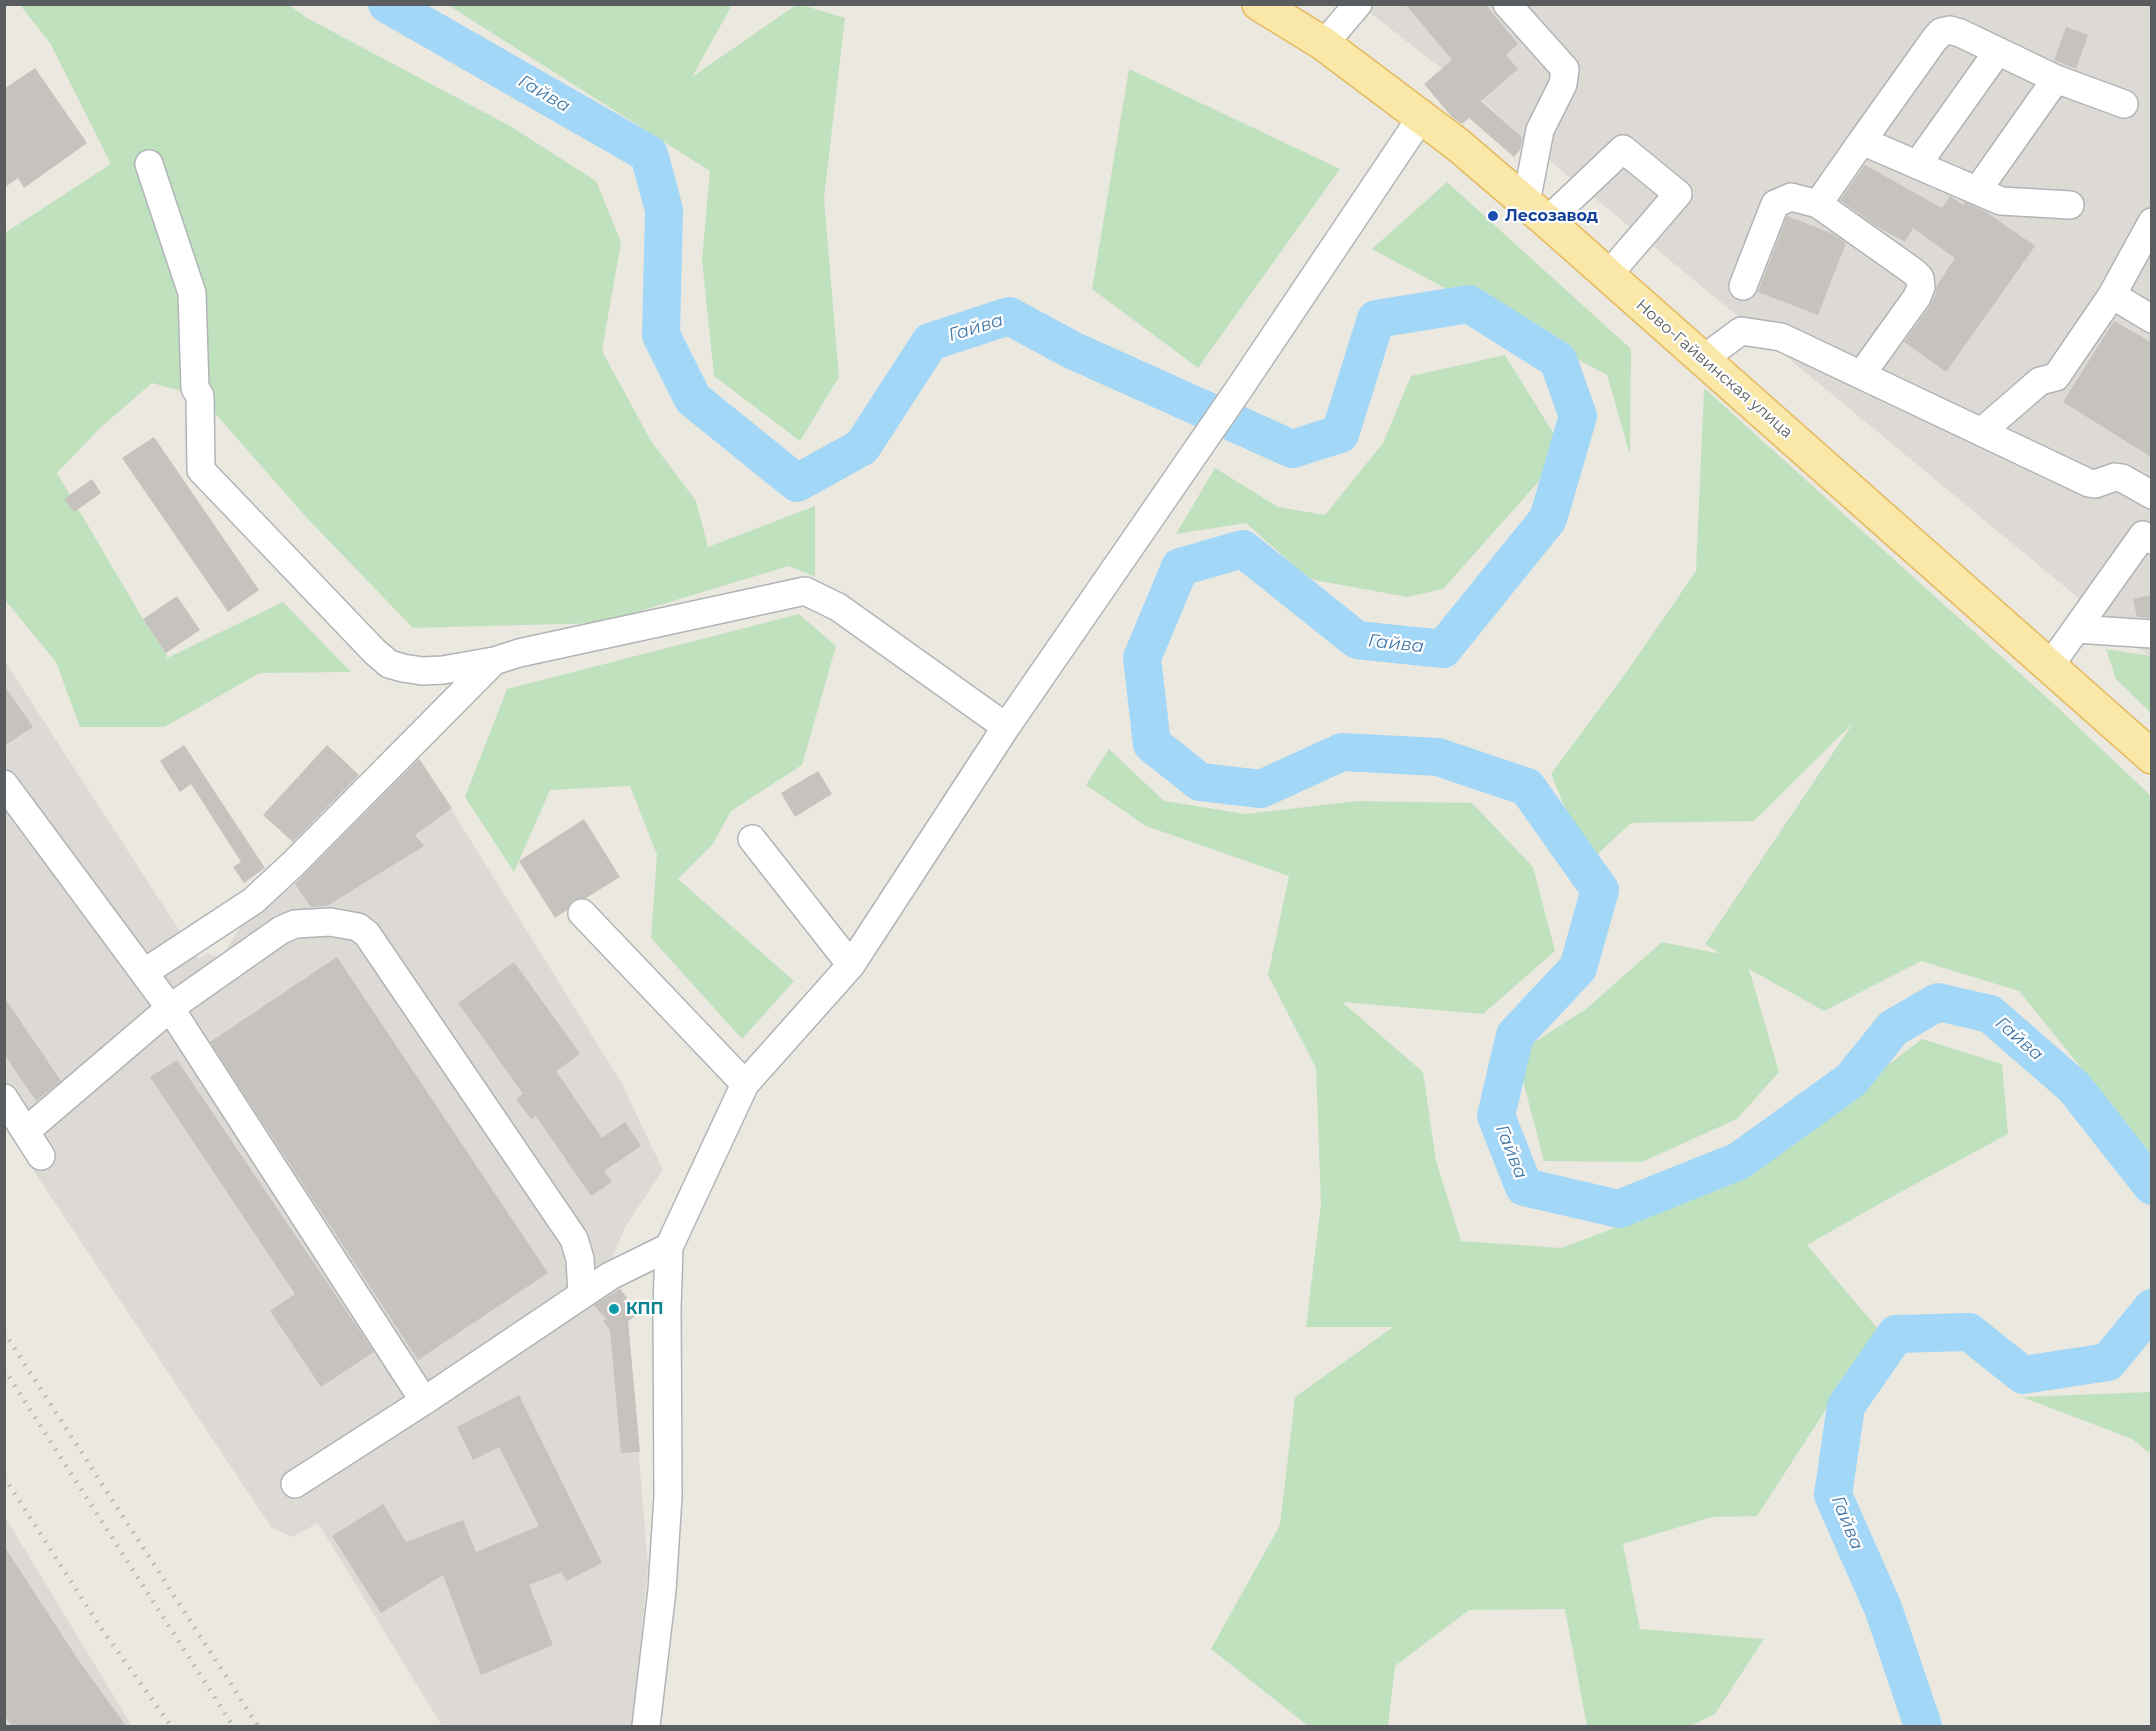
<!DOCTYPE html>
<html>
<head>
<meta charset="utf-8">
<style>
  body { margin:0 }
  #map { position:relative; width:2156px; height:1731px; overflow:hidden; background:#ebe8e0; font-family:Montserrat,sans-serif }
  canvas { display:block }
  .frame { position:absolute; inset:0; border:6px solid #595d60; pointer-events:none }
</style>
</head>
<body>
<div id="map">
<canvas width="2156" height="1731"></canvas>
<div class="frame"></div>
</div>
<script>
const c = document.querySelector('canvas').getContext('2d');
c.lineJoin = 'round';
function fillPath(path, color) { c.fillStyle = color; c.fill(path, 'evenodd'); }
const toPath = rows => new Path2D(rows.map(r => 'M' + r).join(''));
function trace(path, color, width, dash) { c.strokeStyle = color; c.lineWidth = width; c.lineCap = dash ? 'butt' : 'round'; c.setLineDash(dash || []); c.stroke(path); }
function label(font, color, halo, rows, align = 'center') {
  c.font = font + ' Montserrat,sans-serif'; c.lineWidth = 4.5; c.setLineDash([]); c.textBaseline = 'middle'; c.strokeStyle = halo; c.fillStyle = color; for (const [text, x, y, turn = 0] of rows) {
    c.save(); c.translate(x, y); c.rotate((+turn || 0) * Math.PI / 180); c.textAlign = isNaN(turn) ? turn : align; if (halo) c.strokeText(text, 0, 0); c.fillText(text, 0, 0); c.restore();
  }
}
fillPath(toPath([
  [1360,5,2151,5,2151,658,1527,142,1482,100],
  [4,660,198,959,208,953,221,959,244,921,295,884,418,756,621,1082,663,1170,625,1227,607,1271,627,1298,623,1301,635,1316,628,1322,648,1567,633,1726,442,1726,318,1523,292,1537,271,1527,5,1128],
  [5,1517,132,1726,5,1726]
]), '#dddad5');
fillPath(toPath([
  [20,5,289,5,307,18,510,126,596,181,621,242,602,351,651,441,696,501,708,547,815,506,815,577,789,566,600,623,413,628,306,517,200,396,152,383,101,427,57,473,143,619,166,653,167,658,283,602,351,672,260,673,164,727,80,727,56,662,5,600,5,233,111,164,50,43],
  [448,5,732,5,692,77,796,5,802,5,845,18,824,198,839,377,800,441,714,376,702,260,710,171],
  [1129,69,1340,169,1198,368,1092,289],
  [1447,182,1631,349,1630,455,1607,375,1372,249],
  [1505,355,1565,452,1443,589,1407,597,1309,579,1246,523,1176,534,1215,468,1278,507,1325,515,1383,443,1411,376],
  [1704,388,2055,705,2151,796,2151,1154,2019,991,1921,961,1824,1011,1749,969,1779,1072,1737,1119,1642,1162,1544,1161,1516,1054,1586,1009,1662,942,1721,954,1705,944,1853,723,1754,821,1631,823,1588,863,1551,774,1628,670,1696,571],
  [799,614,836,646,802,765,731,811,712,845,678,879,794,981,742,1039,651,938,657,855,630,786,550,790,514,872,465,797,507,689],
  [2106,649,2151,656,2151,713,2116,679],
  [1109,749,1164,801,1245,814,1358,801,1472,803,1533,867,1555,951,1483,1014,1342,1002,1423,1072,1436,1161,1461,1241,1561,1248,1728,1186,1922,1039,2002,1064,2008,1134,1895,1195,1807,1245,1878,1329,1757,1516,1712,1517,1623,1544,1640,1629,1764,1639,1715,1714,1691,1726,1587,1726,1565,1609,1469,1610,1395,1666,1388,1726,1308,1726,1211,1649,1280,1525,1295,1397,1393,1327,1306,1327,1321,1204,1316,1068,1268,975,1289,876,1146,826,1086,785],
  [2151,1392,2151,1454,2132,1439,2022,1397]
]), '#c0e1be');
trace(toPath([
  [387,4,649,154,664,210,661,335,693,399,797,483,862,447,930,342,1009,316,1072,350,1292,449,1340,434,1376,319,1469,304,1558,360,1578,416,1548,519,1443,649,1357,640,1243,549,1180,567,1142,658,1152,744,1200,782,1261,789,1342,752,1438,757,1527,787,1600,890,1578,968,1515,1035,1496,1116,1524,1187,1619,1209,1739,1161,1851,1080,1893,1028,1938,1002,1990,1014,2074,1087,2152,1186],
  [1923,1726,1883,1608,1833,1495,1846,1406,1896,1334,1969,1332,2023,1375,2108,1362,2152,1308]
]), '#a3d7f8', 38);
fillPath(toPath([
  [1405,4,1485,4,1518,44,1506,55,1518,69,1481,101,1523,138,1520,150,1514,157,1469,118,1462,124,1452,117,1424,84,1452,60],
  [2066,27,2088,35,2076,69,2054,60],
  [35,68,87,143,24,188,18,178,4,188,4,89],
  [1865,165,1942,208,1950,196,1963,205,1965,202,1986,212,2035,246,1946,372,1904,342,1930,306,1936,293,1937,285,1955,258,1913,228,1905,242,1876,226,1840,200],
  [1787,216,1833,234,1846,243,1818,315,1758,292],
  [2114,321,2151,342,2151,457,2063,402],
  [154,437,259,590,228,612,122,458],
  [92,479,101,493,74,512,64,499],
  [2151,595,2151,618,2137,617,2133,599],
  [177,596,200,630,166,653,143,619],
  [4,685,33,727,4,746],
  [184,745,265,868,244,883,233,867,241,862,191,784,180,792,160,761],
  [327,745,359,775,293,842,263,815],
  [419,759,452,808,415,835,424,846,327,906,311,907,295,884],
  [818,771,832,794,795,817,781,793],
  [584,819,620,877,586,898,579,898,572,901,567,910,555,918,519,861],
  [337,957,548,1273,418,1360,210,1042],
  [514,962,580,1054,556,1071,602,1138,625,1122,641,1146,604,1171,612,1182,591,1196,536,1116,531,1119,516,1099,523,1094,458,1003],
  [4,997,61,1081,36,1101,4,1054],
  [177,1060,374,1352,321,1387,270,1311,295,1294,150,1077],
  [620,1289,627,1298,623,1301,635,1316,628,1321,640,1452,621,1453,610,1330,603,1321,606,1319,594,1305],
  [519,1395,602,1563,566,1581,562,1572,529,1585,553,1645,481,1675,443,1575,381,1613,332,1536,383,1504,406,1542,463,1520,476,1552,539,1526,499,1447,473,1460,457,1427],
  [4,1546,77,1658,126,1726,12,1726,4,1715]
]), '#c6c3be');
const minor = toPath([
  [1507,4,1565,69,1563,84,1540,130,1526,203],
  [1324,44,1358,4],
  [1862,141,1934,40,1941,32,1950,30,1960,33,2056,79,2124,104],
  [149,164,192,293,195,388,200,396,201,470,375,652,389,664,403,668,422,671,443,670,494,661,519,653,805,591,838,607,1006,727],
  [1917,165,1998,51],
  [1977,191,2056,79],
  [1547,221,1623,149,1678,194,1608,275],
  [1743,286,1775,204,1791,197,1818,204],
  [2112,295,2152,319],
  [1703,359,1741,331,1781,337,2089,483,2095,484,2115,477,2122,478,2152,495],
  [1861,375,1917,297,1921,287,1920,278,1914,272,1818,204,1862,141,2001,201,2070,205],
  [1981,432,2040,381,2056,377,2112,295,2152,222],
  [2076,629,2152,634],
  [2049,667,2143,535,2152,540],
  [4,784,170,1008,424,1401,610,1276,669,1247],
  [752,839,851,965],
  [582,913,745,1084],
  [145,972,253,901,293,864,494,661],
  [4,1098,41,1156],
  [26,1131,170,1008,281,930,295,924,330,922,358,927,367,934,574,1239,580,1259,582,1294],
  [295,1484,424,1401],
  [646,1726,662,1590,668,1496,667,1309,669,1247,745,1084,851,965,1006,727,1239,389,1422,116]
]);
const major = toPath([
  [1259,4,1324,44,1457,144,1547,221,2152,757]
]);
trace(minor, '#b1b4b7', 30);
trace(major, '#e6b95e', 36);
trace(minor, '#fff', 27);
trace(major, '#f9e8a8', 33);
trace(toPath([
  [4,1332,258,1726],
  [4,1369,233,1726],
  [4,1477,99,1625,171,1726]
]), '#b1b2b2', 4.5, [1.5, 8]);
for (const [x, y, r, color] of [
  [1493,216,6,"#1a4fb4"],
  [614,1309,6,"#0f9aa8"]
]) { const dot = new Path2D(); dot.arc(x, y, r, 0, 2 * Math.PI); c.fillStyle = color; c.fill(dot); trace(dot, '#fff', 2); }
label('bold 16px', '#164399', '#fff', [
  ["Лесозавод",1505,216]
], 'left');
label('16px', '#595d60', '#fff', [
  ["Ново-Гайвинская улица",1714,369,41]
]);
label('bold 16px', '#0d838f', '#fff', [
  ["КПП",626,1309]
], 'left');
label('italic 18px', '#4379a8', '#fff', [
  ["Гайва",544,94,30],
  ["Гайва",976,328,-17],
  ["Гайва",1396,644,6],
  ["Гайва",2019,1039,41],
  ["Гайва",1511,1152,68],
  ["Гайва",1847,1523,68]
]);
</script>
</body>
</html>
